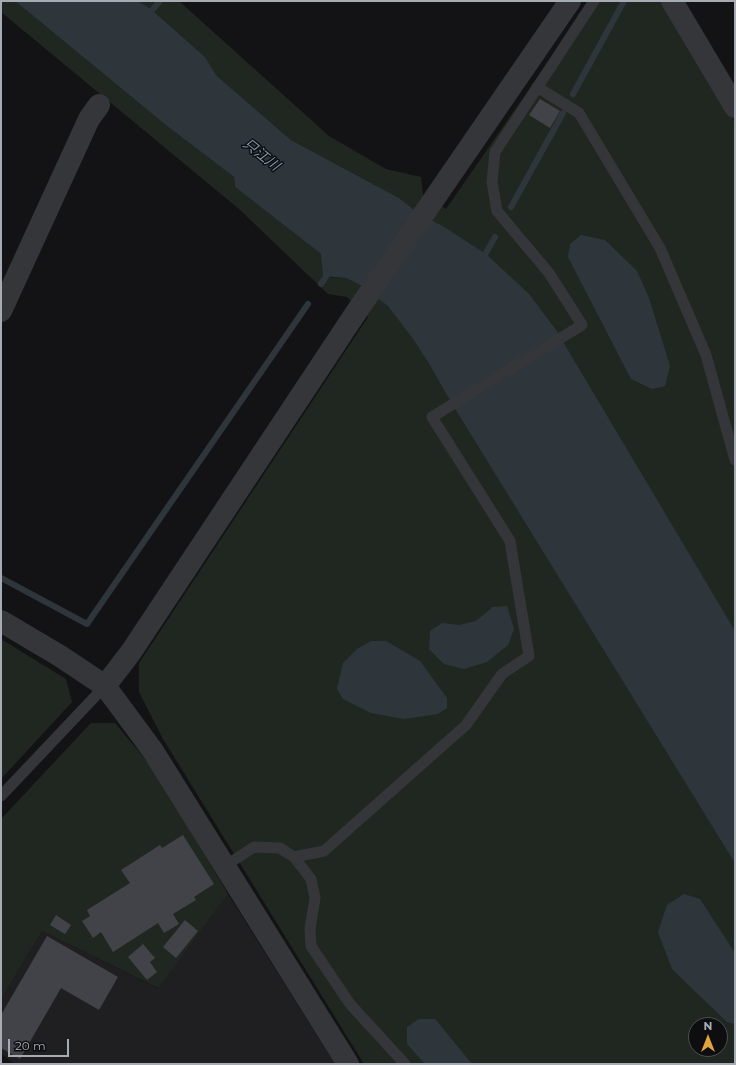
<!DOCTYPE html>
<html>
<head>
<meta charset="utf-8">
<style>
  body { margin:0 }
  #map { position:relative; width:736px; height:1065px; overflow:hidden; background:#131315; font-family:Montserrat,sans-serif }
  canvas { display:block }
  .frame { position:absolute; inset:0; border:2px solid #a6abb4; pointer-events:none }
  .north { position:absolute; left:688px; top:1017px; width:40px; height:40px; box-sizing:border-box; background:#0e0e10; border:1px solid #4b4d52; border-radius:50%; rotate:0deg; font-size:11px; font-weight:700; line-height:16px; text-align:center; color:#a6abb4 }
  .north::after { content:''; display:block; margin:auto; width:14px; height:18px; background:#e1a53f; clip-path:polygon(50% 0,100% 100%,50% 72%,0 100%) }
  .scale { position:absolute; left:8px; top:1039px; width:61px; height:18px; box-sizing:border-box; border:2px solid #a6abb4; border-top:0; padding-left:5px; font-size:12px; line-height:14px; white-space:nowrap; color:#a6abb4; -webkit-text-stroke:3px #0e0e10; paint-order:stroke }
</style>
</head>
<body>
<div id="map">
<canvas width="736" height="1065"></canvas>
<div class="frame"></div>
<div class="north">N</div>
<div class="scale">20 m</div>
</div>
<script>
const c = document.querySelector('canvas').getContext('2d');
c.lineJoin = 'round';
function fillPath(path, color) { c.fillStyle = color; c.fill(path, 'evenodd'); }
const toPath = rows => new Path2D(rows.map(r => 'M' + r).join(''));
function trace(path, color, width, dash) { c.strokeStyle = color; c.lineWidth = width; c.lineCap = dash ? 'butt' : 'round'; c.setLineDash(dash || []); c.stroke(path); }
function label(font, color, halo, rows, align = 'center') {
  c.font = font + ' Montserrat,"Noto Sans JP",sans-serif'; c.lineWidth = 3; c.setLineDash([]); c.textBaseline = 'middle'; c.strokeStyle = halo; c.fillStyle = color; for (const [text, x, y, turn = 0] of rows) {
    c.save(); c.translate(x, y); c.rotate((+turn || 0) * Math.PI / 180); c.textAlign = isNaN(turn) ? turn : align; if (halo) c.strokeText(text, 0, 0); c.fillText(text, 0, 0); c.restore();
  }
}
fillPath(toPath([
  [228,894,335,1064,14,1064,1,1053,1,999,42,931,157,988]
]), '#1f1f22');
fillPath(toPath([
  [1,1,15,1,167,126,234,177,235,187,321,254,327,277,346,278,362,286,417,212,399,198,291,140,217,76,205,57,151,9,138,1,179,1,329,136,386,169,421,177,423,195,446,209,590,1,661,1,735,122,735,1064,364,1064,163,739,139,692,139,663,368,317,347,297,328,294,239,209,1,12],
  [696,1025,720,1025,720,1049,696,1049],
  [1,639,66,679,72,702,1,779],
  [91,723,115,723,155,771,228,894,158,988,42,931,1,999,1,819]
]), '#202720');
fillPath(toPath([
  [15,1,138,1,151,9,205,57,217,76,291,140,399,198,417,212,444,227,486,254,529,294,556,330,735,631,735,863,451,402,430,365,414,340,388,306,362,286,346,278,323,276,321,254,235,187,234,177,167,126],
  [581,235,605,240,637,271,649,298,670,366,665,386,652,389,631,379,568,257,570,244],
  [507,606,514,629,508,645,487,662,464,669,444,664,429,649,430,631,442,623,459,625,476,621,493,607],
  [371,641,386,641,420,661,447,698,447,708,438,714,404,719,371,713,343,699,337,689,343,663,357,649],
  [684,894,700,899,735,953,735,1024,727,1022,672,969,658,932,667,905],
  [419,1019,435,1019,472,1064,425,1064,407,1044,407,1027]
]), '#2e363c');
trace(toPath([
  [147,16,160,1],
  [573,94,624,1],
  [511,207,563,113],
  [482,260,495,237],
  [321,284,330,271],
  [1,578,87,624,308,304]
]), '#2e363c', 6);
fillPath(toPath([
  [540,99,560,111,550,128,529,115],
  [183,835,214,884,194,897,196,900,173,914,179,924,164,933,158,923,113,952,101,932,93,938,82,921,90,916,87,910,130,883,121,870,160,845,162,848],
  [56,915,71,925,65,934,50,925],
  [185,920,198,931,176,958,163,947],
  [47,936,118,977,99,1010,61,988,20,1059,1,1048,1,1015],
  [143,944,155,958,150,962,157,972,147,980,128,957]
]), '#424348');
trace(toPath([
  [537,87,579,113,660,248,706,355,735,460],
  [1,796,105,686],
  [294,857,311,879,315,898,310,929,311,946,350,1004,405,1064],
  [225,866,254,847,280,848,294,857,324,851,466,725,502,674,529,656,510,541,432,417,582,325,549,273,497,211,492,182,495,152,594,1]
]), '#353639', 11);
trace(toPath([
  [672,1,735,107],
  [1,311,89,119,99,105],
  [105,686,131,652,355,314,570,1]
]), '#353639', 22);
trace(toPath([
  [1,621,60,656,105,686,153,751,348,1064]
]), '#353639', 22);
label('italic 14px', '#8099ac', '#0e0e10', [
  ["只江川",261,155,38]
]);
</script>
</body>
</html>
